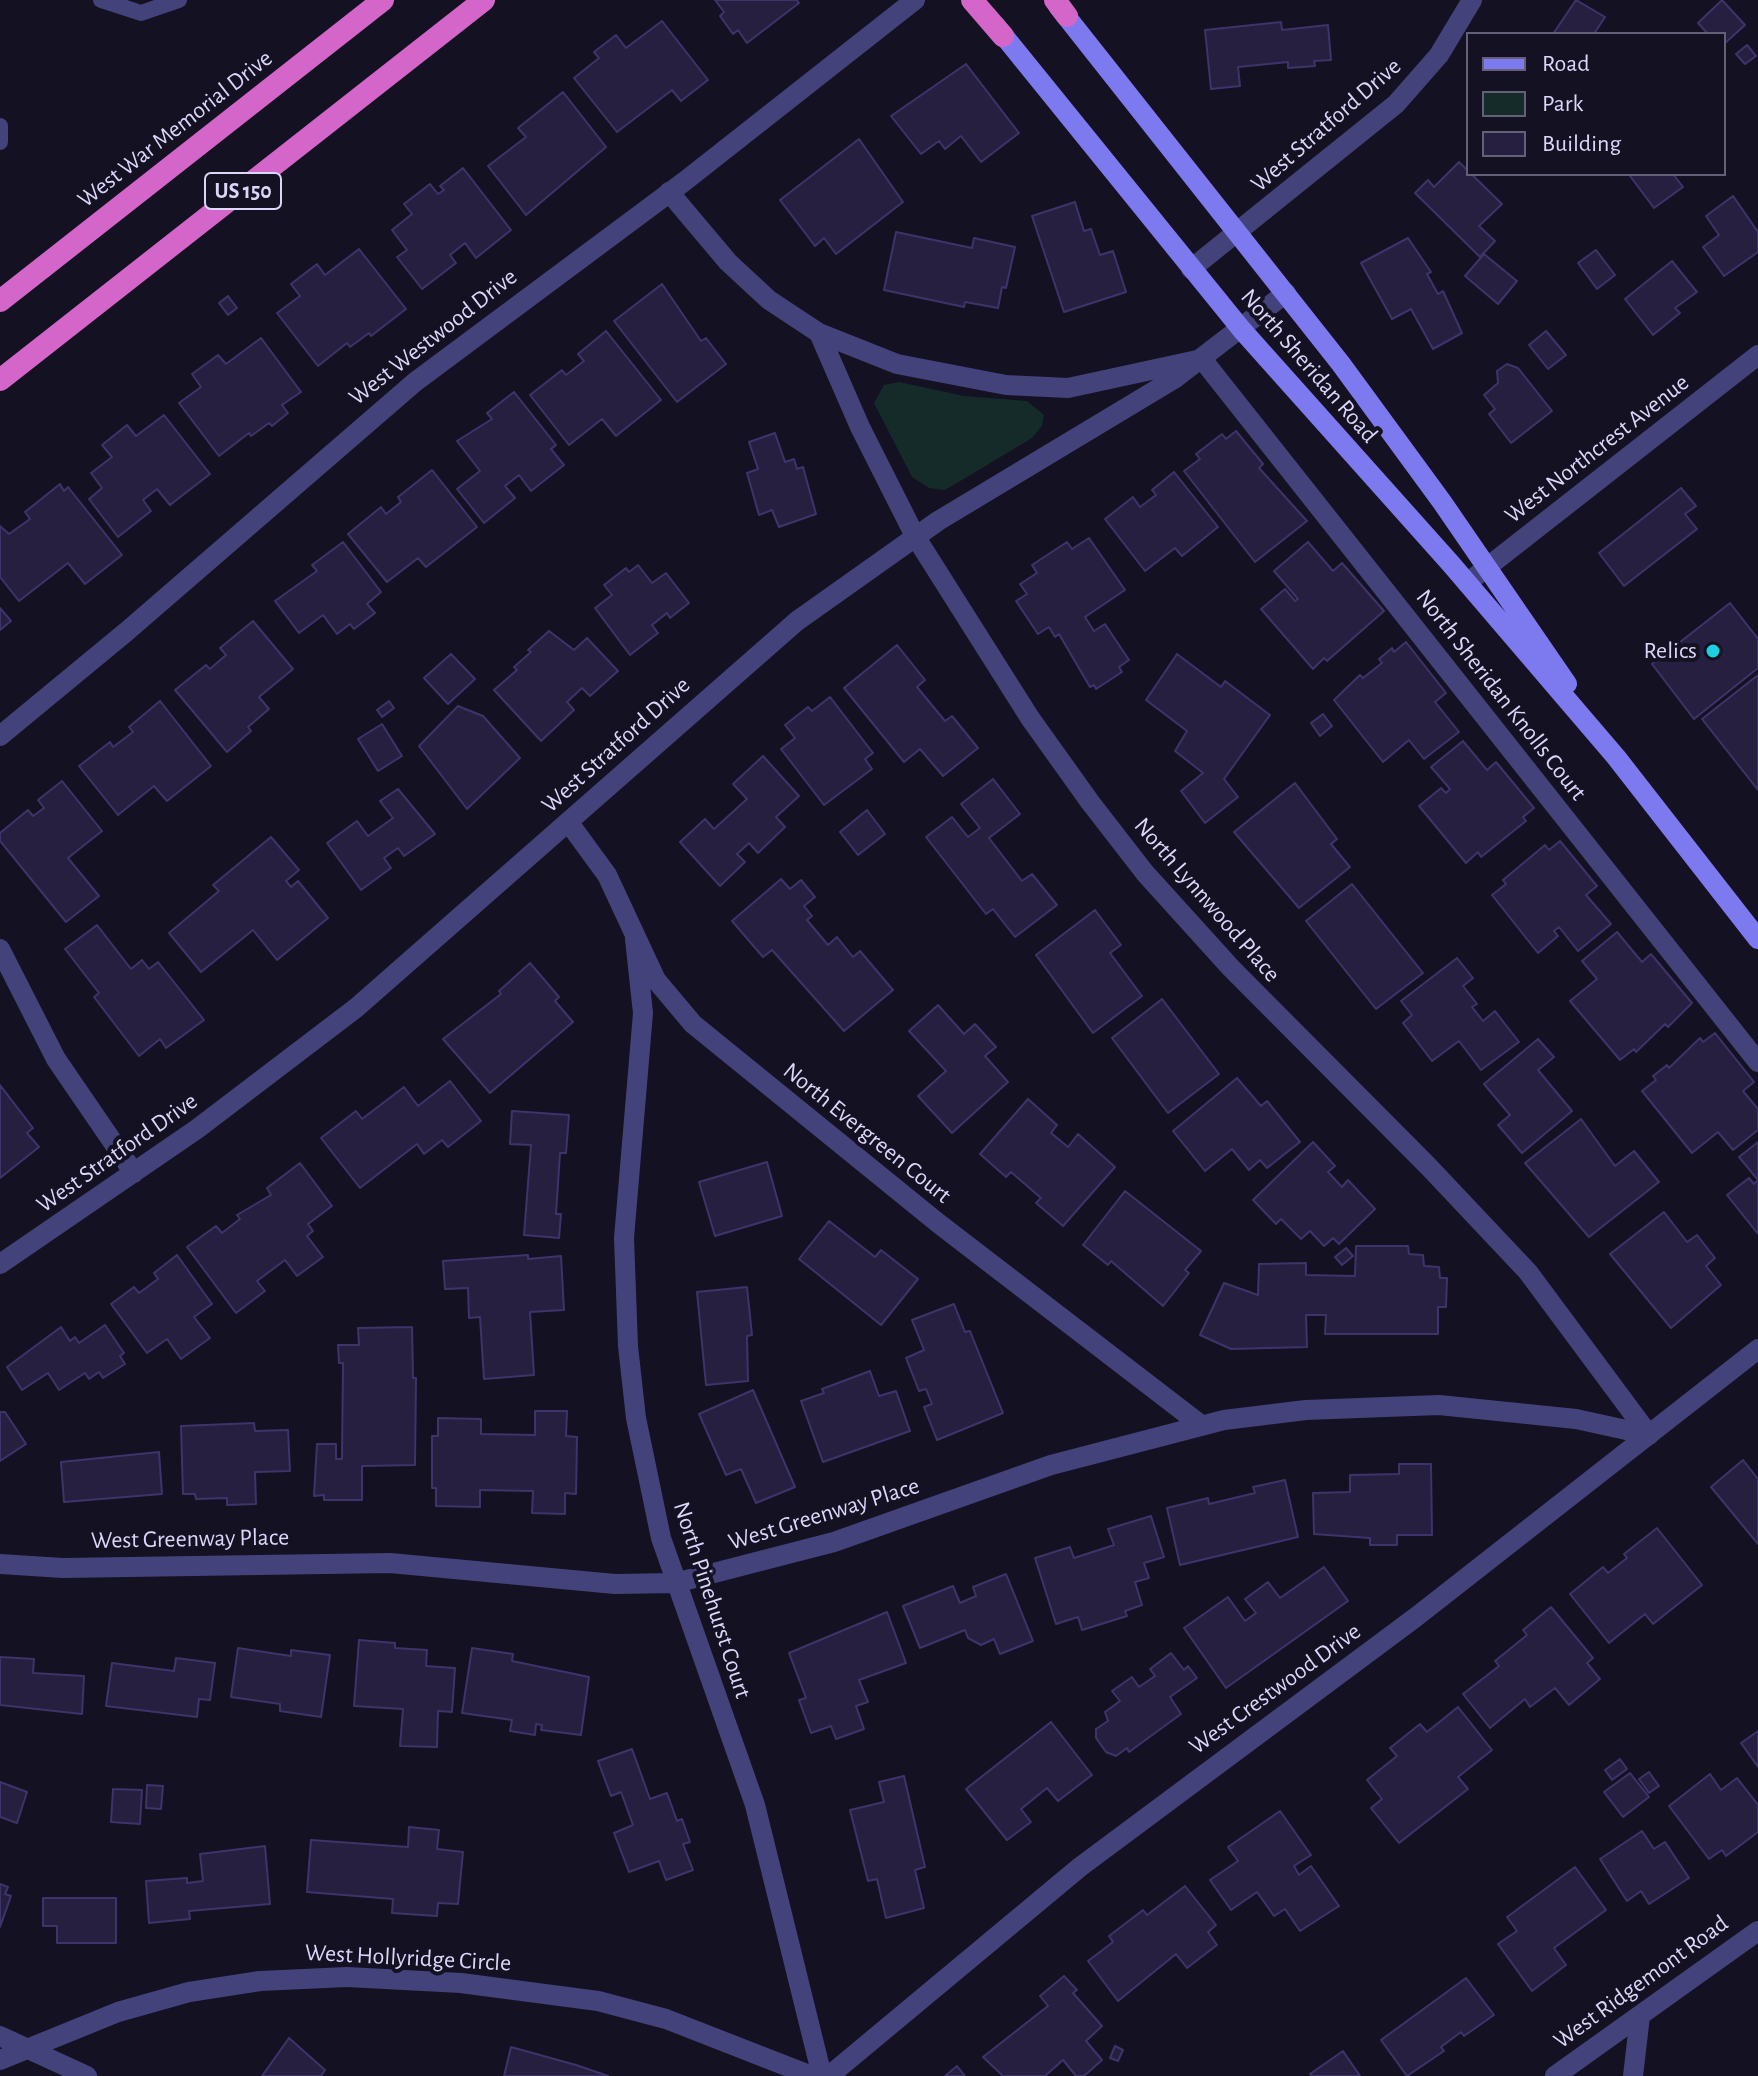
<!DOCTYPE html>
<html>
<head>
<meta charset="utf-8">
<style>
  body { margin:0 }
  #map { position:relative; width:1758px; height:2076px; overflow:hidden; background:#141122; font-family:"Alegreya Sans",sans-serif }
  canvas { display:block }
  .legend { position:absolute; left:1466px; top:32px; width:260px; height:144px; box-sizing:border-box; background:#141122; border:2px solid #646078; margin:0; padding:10px 14px; list-style:none; font-size:24px; color:#dbd7fa }
  .legend li { display:flex; align-items:center; gap:16px; height:40px }
  .legend b { width:40px; border:2px solid #646078 }
</style>
</head>
<body>
<div id="map">
<canvas width="1758" height="2076"></canvas>
<ul class="legend">
<li><b style="height:10px;background:#7c7aee"></b>Road</li>
<li><b style="height:22px;background:#152b2a"></b>Park</li>
<li><b style="height:22px;background:#261f40"></b>Building</li>
</ul>
</div>
<script>
const c = document.querySelector('canvas').getContext('2d');
c.lineJoin = 'round';
function fillPath(path, color) { c.fillStyle = color; c.fill(path, 'evenodd'); }
const toPath = rows => new Path2D(rows.map(r => 'M' + r).join(''));
function trace(path, color, width, dash) { c.strokeStyle = color; c.lineWidth = width; c.lineCap = dash ? 'butt' : 'round'; c.setLineDash(dash || []); c.stroke(path); }
function label(font, color, halo, rows, align = 'center') {
  c.font = font + ' "Alegreya Sans",sans-serif'; c.lineWidth = 8; c.setLineDash([]); c.textBaseline = 'middle'; c.strokeStyle = halo; c.fillStyle = color; for (const [text, x, y, turn = 0] of rows) {
    c.save(); c.translate(x, y); c.rotate((+turn || 0) * Math.PI / 180); c.textAlign = isNaN(turn) ? turn : align; if (halo) c.strokeText(text, 0, 0); c.fillText(text, 0, 0); c.restore();
  }
}
fillPath(toPath([
  [899,382,964,396,1027,401,1044,415,1042,426,1032,438,952,486,944,490,929,488,912,477,874,403,884,385]
]), '#152b2a');
const building = toPath([
  [715,0,797,0,799,3,747,43,738,30,733,34,720,16,724,12,715,0],
  [1576,0,1605,17,1594,34,1553,34,1576,0],
  [1722,0,1745,25,1724,44,1724,34,1708,34,1698,23,1722,0],
  [662,21,708,80,681,101,672,90,617,132,574,78,599,58,594,52,616,35,626,48,662,21],
  [1281,22,1282,30,1328,25,1331,60,1314,61,1315,66,1288,68,1288,62,1238,67,1240,86,1211,89,1205,30,1281,22],
  [1747,45,1756,56,1745,64,1736,54,1747,45],
  [966,64,1019,133,981,162,961,136,945,149,939,141,921,154,891,116,966,64],
  [563,92,606,147,526,215,488,166,526,137,518,128,563,92],
  [859,139,903,202,836,254,824,238,815,246,780,200,859,139],
  [1459,162,1502,204,1479,226,1495,241,1480,257,1415,193,1428,180,1434,187,1459,162],
  [463,168,511,230,476,258,465,243,450,255,456,263,422,289,397,257,407,250,392,230,412,214,404,204,430,184,438,194,444,190,440,186,463,168],
  [1634,174,1673,174,1683,187,1654,208,1630,176,1634,174],
  [1733,196,1758,232,1758,252,1724,276,1703,247,1719,235,1706,216,1733,196],
  [1075,202,1084,231,1091,229,1100,255,1113,251,1126,292,1064,312,1032,216,1075,202],
  [896,232,972,248,974,238,1015,247,1006,288,1002,287,998,308,965,302,964,307,884,290,896,232],
  [1408,238,1431,272,1427,274,1438,294,1443,291,1462,333,1433,349,1411,309,1392,319,1361,263,1408,238],
  [359,249,406,309,371,336,369,333,350,347,347,343,318,366,277,313,300,296,291,284,317,264,325,275,359,249],
  [1596,250,1615,275,1597,289,1578,263,1596,250],
  [1484,254,1517,281,1498,304,1465,276,1484,254],
  [1672,261,1697,292,1675,308,1680,313,1653,335,1625,299,1672,261],
  [662,284,701,341,706,338,726,364,677,402,614,321,662,284],
  [228,296,237,308,228,315,219,303,228,296],
  [606,331,661,400,616,436,602,419,569,445,530,395,562,370,566,375,584,361,578,354,606,331],
  [1546,331,1566,355,1548,369,1529,345,1546,331],
  [261,338,301,392,282,405,288,413,272,426,269,423,251,436,249,433,219,456,179,403,201,387,192,374,218,355,226,364,261,338],
  [1507,364,1518,368,1552,411,1511,443,1489,414,1495,409,1484,395,1498,383,1497,371,1507,364],
  [514,392,556,445,551,449,564,465,531,491,519,475,505,486,515,498,484,523,457,489,480,471,457,441,492,419,487,413,514,392],
  [164,415,210,474,170,505,157,489,143,500,151,511,118,537,89,499,102,488,91,473,112,457,102,445,127,425,136,436,164,415],
  [1236,431,1263,464,1259,468,1307,521,1255,562,1184,471,1200,459,1196,454,1222,434,1226,439,1236,431],
  [775,433,785,462,794,459,797,469,803,467,816,514,779,527,772,510,759,515,747,473,758,469,749,442,775,433],
  [432,470,477,527,426,567,418,558,387,582,348,534,381,507,386,514,401,502,398,497,432,470],
  [1174,472,1218,527,1182,556,1175,548,1145,571,1105,519,1133,497,1140,507,1156,495,1152,490,1174,472],
  [60,484,64,491,68,487,122,555,85,584,68,563,19,601,0,577,0,526,9,534,30,519,25,512,60,484],
  [1681,488,1696,506,1685,514,1697,529,1624,586,1599,553,1681,488],
  [1089,538,1125,590,1085,617,1094,631,1105,624,1129,660,1119,667,1122,672,1096,689,1094,685,1090,687,1059,634,1055,637,1049,627,1038,634,1016,601,1027,594,1020,584,1037,573,1032,565,1067,542,1072,549,1089,538],
  [343,542,381,592,367,604,375,613,354,629,350,624,337,634,323,615,299,633,275,601,317,571,312,565,343,542],
  [1308,542,1333,571,1342,563,1384,611,1327,661,1324,658,1313,669,1261,609,1285,589,1295,601,1298,599,1274,571,1308,542],
  [638,565,652,583,666,573,689,603,670,618,667,613,652,625,658,633,630,655,595,608,612,595,604,585,626,568,629,572,638,565],
  [1730,603,1758,639,1758,668,1694,719,1652,664,1730,603],
  [0,608,11,621,0,630,0,608],
  [253,621,293,669,259,697,269,709,248,727,251,731,227,752,175,690,206,665,210,669,226,655,220,648,253,621],
  [549,631,574,650,587,638,618,671,590,696,582,688,567,702,574,710,541,741,494,690,517,670,514,667,531,652,528,650,549,631],
  [1406,642,1446,693,1435,702,1459,732,1424,759,1409,740,1383,762,1334,700,1360,675,1363,678,1382,663,1379,659,1392,648,1394,652,1406,642],
  [897,645,925,680,917,687,945,721,952,716,978,748,943,776,920,749,904,762,844,688,897,645],
  [451,654,475,679,448,704,424,678,451,654],
  [1177,654,1221,687,1225,681,1270,715,1224,779,1238,797,1205,823,1181,791,1203,773,1175,751,1187,731,1146,700,1177,654],
  [1758,675,1758,790,1702,719,1758,675],
  [830,697,873,753,865,759,872,769,824,805,781,749,795,738,785,725,808,707,812,711,830,697],
  [160,701,211,766,167,801,154,786,118,815,79,766,110,742,113,747,133,732,129,727,160,701],
  [389,701,394,708,382,717,377,710,389,701],
  [458,706,483,716,520,758,467,809,419,746,458,706],
  [1323,714,1332,726,1320,736,1311,723,1323,714],
  [382,724,402,756,378,771,358,739,382,724],
  [1463,741,1487,770,1496,762,1534,808,1523,817,1526,821,1481,857,1478,852,1466,863,1419,806,1441,788,1446,793,1450,789,1431,767,1463,741],
  [763,756,799,796,776,817,785,827,758,853,749,843,737,854,745,862,720,886,680,842,705,819,714,829,747,799,733,784,763,756],
  [993,779,1020,814,989,838,1022,881,1032,874,1057,905,1015,937,993,909,986,914,926,837,952,817,968,837,980,828,961,804,993,779],
  [62,781,102,831,68,858,99,896,66,922,0,841,0,833,28,810,33,816,44,808,38,800,62,781],
  [1295,783,1337,839,1331,844,1350,867,1299,908,1234,832,1295,783],
  [398,789,435,834,404,856,398,848,384,858,391,868,361,890,327,843,357,821,368,836,393,818,380,801,398,789],
  [867,810,885,834,858,855,840,832,867,810],
  [271,837,299,870,286,881,291,887,298,881,328,918,277,960,253,930,201,972,169,933,219,891,213,885,271,837],
  [1560,841,1597,886,1586,895,1611,924,1578,951,1559,927,1554,931,1558,936,1538,953,1492,895,1506,884,1503,880,1545,845,1549,850,1560,841],
  [781,879,790,889,801,880,815,897,804,906,812,916,807,920,828,945,837,937,853,957,860,951,893,990,844,1031,772,950,763,957,732,921,781,879],
  [1352,884,1423,973,1376,1009,1306,921,1352,884],
  [1095,910,1121,945,1110,953,1142,996,1093,1033,1036,955,1095,910],
  [97,925,131,969,142,960,149,969,158,962,204,1020,166,1048,160,1039,139,1056,94,997,99,993,65,949,97,925],
  [1617,932,1642,962,1651,954,1692,1003,1668,1027,1665,1024,1636,1052,1634,1049,1620,1060,1570,1001,1597,979,1582,961,1617,932],
  [1457,958,1473,978,1463,986,1477,1004,1472,1007,1483,1021,1495,1011,1519,1042,1481,1070,1459,1041,1432,1061,1403,1023,1412,1015,1401,1001,1457,958],
  [530,963,559,997,555,1001,573,1022,490,1093,443,1039,501,994,499,991,530,963],
  [1162,999,1219,1074,1168,1113,1112,1038,1162,999],
  [938,1005,964,1034,975,1024,996,1047,985,1056,1008,1082,952,1133,918,1096,946,1071,909,1031,938,1005],
  [1715,1033,1754,1082,1743,1091,1758,1109,1758,1130,1733,1150,1718,1132,1692,1153,1642,1091,1656,1080,1653,1076,1667,1065,1669,1068,1700,1038,1703,1042,1715,1033],
  [1538,1039,1554,1057,1538,1070,1572,1111,1522,1153,1498,1125,1510,1115,1484,1084,1538,1039],
  [1237,1078,1261,1106,1267,1101,1300,1142,1267,1168,1260,1160,1249,1170,1232,1149,1205,1171,1173,1131,1237,1078],
  [450,1081,481,1121,448,1147,442,1140,424,1154,417,1144,360,1188,321,1138,356,1111,362,1119,404,1087,418,1106,450,1081],
  [0,1085,33,1128,27,1133,39,1147,0,1178,0,1085],
  [1028,1099,1057,1125,1051,1133,1068,1147,1078,1134,1115,1167,1063,1226,1036,1203,1041,1198,1011,1172,1006,1177,980,1154,1028,1099],
  [512,1111,569,1115,566,1153,560,1153,556,1214,561,1214,559,1238,524,1235,531,1145,510,1144,512,1111],
  [1581,1119,1615,1166,1634,1151,1659,1182,1589,1237,1525,1163,1581,1119],
  [1313,1142,1335,1166,1328,1172,1342,1187,1348,1180,1375,1209,1339,1244,1333,1238,1324,1246,1310,1231,1301,1239,1281,1219,1276,1224,1253,1200,1313,1142],
  [1758,1142,1758,1180,1739,1157,1758,1142],
  [767,1162,782,1216,715,1236,699,1182,767,1162],
  [300,1163,332,1206,308,1224,313,1231,307,1236,323,1257,297,1276,285,1260,257,1281,265,1291,236,1313,187,1247,216,1226,222,1233,240,1219,237,1215,271,1195,267,1188,300,1163],
  [1749,1178,1754,1184,1758,1180,1758,1234,1727,1195,1749,1178],
  [1125,1191,1201,1251,1185,1270,1189,1273,1163,1306,1111,1261,1108,1265,1083,1245,1125,1191],
  [1664,1212,1687,1242,1697,1235,1715,1258,1706,1266,1721,1285,1671,1328,1610,1254,1664,1212],
  [829,1221,875,1257,881,1250,918,1279,881,1325,799,1259,829,1221],
  [1356,1246,1408,1246,1409,1254,1423,1255,1424,1266,1439,1267,1440,1278,1447,1278,1446,1307,1438,1307,1438,1334,1325,1334,1326,1315,1306,1315,1307,1347,1231,1349,1200,1335,1224,1283,1258,1295,1259,1264,1306,1263,1306,1275,1355,1276,1356,1246],
  [1346,1248,1353,1256,1342,1265,1335,1257,1346,1248],
  [177,1255,212,1304,194,1317,210,1338,181,1359,167,1339,147,1353,111,1304,134,1287,139,1293,158,1279,154,1273,177,1255],
  [528,1255,528,1259,561,1256,564,1310,530,1312,534,1375,484,1379,480,1317,469,1318,468,1288,445,1289,443,1261,528,1255],
  [747,1287,752,1335,747,1336,748,1381,706,1385,697,1292,747,1287],
  [954,1304,965,1332,970,1331,1003,1413,937,1440,924,1407,932,1404,926,1389,919,1391,906,1358,924,1350,912,1320,954,1304],
  [105,1325,124,1353,120,1356,125,1364,103,1378,99,1372,89,1379,85,1373,59,1390,48,1373,22,1390,7,1367,61,1327,70,1341,75,1337,79,1343,105,1325],
  [412,1327,413,1378,416,1378,415,1465,362,1466,362,1500,324,1500,324,1495,314,1496,317,1444,336,1444,336,1459,342,1459,343,1363,339,1363,338,1345,359,1345,358,1328,412,1327],
  [870,1371,879,1396,896,1391,910,1431,823,1462,801,1401,824,1393,822,1389,870,1371],
  [753,1390,795,1487,756,1503,741,1469,726,1475,699,1414,753,1390],
  [535,1411,567,1411,566,1436,577,1437,576,1494,565,1493,565,1514,532,1513,533,1491,480,1490,480,1507,436,1506,436,1488,432,1488,432,1436,438,1436,438,1418,481,1419,481,1434,535,1435,535,1411],
  [0,1412,5,1412,26,1444,0,1461,0,1412],
  [254,1423,255,1431,288,1430,290,1471,255,1472,256,1504,227,1505,227,1498,196,1499,195,1494,183,1494,181,1426,254,1423],
  [159,1452,162,1494,64,1502,61,1462,159,1452],
  [1743,1460,1758,1479,1758,1544,1711,1487,1743,1460],
  [1399,1464,1431,1464,1432,1535,1397,1535,1397,1545,1370,1545,1370,1538,1314,1534,1313,1493,1350,1492,1350,1475,1399,1474,1399,1464],
  [1285,1480,1298,1537,1180,1565,1167,1508,1208,1498,1209,1504,1255,1493,1253,1487,1285,1480],
  [1151,1516,1164,1557,1144,1563,1149,1578,1135,1582,1142,1605,1125,1611,1127,1616,1082,1630,1078,1617,1056,1624,1035,1558,1070,1547,1074,1558,1114,1545,1108,1529,1151,1516],
  [1657,1528,1702,1585,1653,1624,1645,1614,1609,1643,1570,1594,1603,1567,1608,1573,1627,1558,1624,1554,1657,1528],
  [1324,1567,1348,1601,1226,1688,1184,1628,1228,1597,1245,1621,1256,1613,1245,1599,1268,1582,1280,1598,1324,1567],
  [1006,1574,1033,1641,1000,1654,994,1639,981,1645,968,1638,965,1630,920,1648,903,1606,953,1586,960,1603,976,1596,973,1587,1006,1574],
  [1551,1607,1593,1658,1587,1663,1600,1679,1569,1705,1555,1688,1530,1707,1525,1699,1490,1728,1463,1694,1499,1666,1495,1661,1527,1635,1523,1630,1551,1607],
  [887,1612,906,1663,859,1680,868,1702,856,1706,864,1729,836,1739,831,1726,811,1733,799,1700,806,1698,789,1653,887,1612],
  [359,1640,395,1643,395,1648,427,1650,426,1666,455,1668,452,1712,438,1711,437,1747,400,1746,403,1709,354,1706,359,1640],
  [238,1648,291,1656,291,1650,330,1655,321,1717,280,1711,280,1704,231,1697,238,1648],
  [472,1648,513,1654,512,1661,589,1677,581,1735,541,1730,542,1725,536,1724,535,1735,510,1731,512,1720,462,1713,472,1648],
  [1171,1653,1184,1670,1188,1666,1197,1678,1170,1697,1181,1714,1129,1752,1127,1748,1116,1756,1106,1752,1096,1738,1096,1729,1108,1721,1105,1712,1120,1701,1112,1691,1132,1677,1139,1687,1155,1676,1150,1669,1171,1653],
  [0,1657,34,1659,33,1673,84,1676,82,1714,0,1705,0,1657],
  [176,1658,215,1663,210,1700,199,1699,197,1717,106,1706,112,1663,174,1671,176,1658],
  [1458,1707,1492,1750,1458,1777,1468,1789,1399,1843,1371,1808,1382,1799,1367,1780,1397,1756,1390,1748,1420,1724,1427,1732,1458,1707],
  [1051,1722,1092,1775,1058,1801,1047,1788,1021,1809,1031,1822,1007,1840,966,1789,1051,1722],
  [1758,1731,1758,1767,1741,1743,1758,1731],
  [632,1749,650,1799,667,1793,677,1821,682,1819,690,1842,683,1844,693,1870,666,1880,659,1861,629,1872,614,1833,633,1825,621,1792,611,1796,598,1761,632,1749],
  [1620,1759,1627,1769,1612,1780,1605,1770,1620,1759],
  [1649,1772,1659,1786,1649,1793,1639,1779,1649,1772],
  [1630,1773,1649,1797,1623,1817,1604,1792,1630,1773],
  [1710,1774,1721,1790,1737,1778,1758,1805,1758,1832,1726,1856,1722,1850,1709,1859,1669,1806,1710,1774],
  [904,1776,925,1867,915,1870,924,1908,886,1918,877,1879,868,1881,850,1810,884,1802,879,1782,904,1776],
  [0,1782,27,1792,17,1823,0,1817,0,1782],
  [147,1785,163,1786,161,1809,146,1808,147,1785],
  [113,1789,142,1790,140,1824,111,1822,113,1789],
  [1280,1811,1311,1855,1294,1866,1299,1875,1311,1866,1339,1906,1300,1931,1285,1909,1274,1916,1257,1892,1231,1910,1210,1880,1238,1861,1228,1847,1280,1811],
  [409,1827,439,1830,437,1849,463,1852,458,1904,438,1903,437,1916,392,1913,393,1899,307,1892,311,1840,408,1847,409,1827],
  [1642,1831,1654,1849,1665,1842,1689,1878,1649,1904,1641,1891,1627,1901,1600,1859,1642,1831],
  [265,1846,270,1904,189,1911,190,1919,149,1923,146,1881,187,1878,187,1883,203,1881,200,1854,265,1846],
  [1575,1867,1606,1910,1554,1948,1566,1965,1532,1991,1498,1944,1517,1931,1507,1917,1575,1867],
  [0,1884,8,1887,5,1894,11,1896,0,1927,0,1884],
  [1185,1886,1216,1925,1208,1932,1217,1945,1187,1968,1176,1954,1118,2001,1088,1961,1113,1942,1109,1936,1143,1910,1147,1915,1185,1886],
  [43,1898,116,1898,116,1943,57,1943,57,1926,43,1926,43,1898],
  [1064,1976,1077,1990,1073,1993,1102,2026,1086,2041,1102,2060,1084,2076,1076,2076,1063,2060,1045,2076,1003,2076,983,2057,1048,2006,1040,1996,1064,1976],
  [1466,1978,1494,2015,1464,2036,1461,2032,1441,2047,1444,2051,1407,2076,1381,2040,1466,1978],
  [289,2038,325,2070,321,2076,262,2076,289,2038],
  [1115,2046,1123,2050,1118,2061,1110,2058,1115,2046],
  [511,2047,576,2065,608,2076,504,2076,511,2047],
  [1343,2051,1360,2076,1312,2076,1310,2074,1343,2051],
  [957,2066,965,2076,945,2076,957,2066]
]);
fillPath(building, '#261f40');
trace(building, '#3e346a', 2);
trace(toPath([
  [101,0,141,13,179,0],
  [0,126,0,142]
]), '#44427b', 16);
trace(toPath([
  [669,192,728,262,769,300,819,333,897,364,1006,385,1068,388,1202,359,1758,1062],
  [1191,269,1396,104,1439,55,1472,0],
  [819,333,860,427,915,536,1030,718,1090,802,1145,873,1231,968,1428,1166,1528,1272,1649,1435],
  [1467,583,1758,355],
  [0,736,126,632,415,382,685,181,915,0],
  [569,823,607,875,656,980,693,1024,938,1223,1201,1425],
  [635,939,643,1013,624,1238,628,1346,636,1418,661,1538,755,1805,822,2076],
  [0,949,56,1059,134,1173],
  [0,1264,197,1129,356,1008,797,621,938,521,1174,379,1286,293],
  [0,1564,63,1568,390,1563,615,1584,675,1583,834,1542,1051,1465,1224,1420,1306,1410,1439,1405,1576,1419,1649,1435],
  [0,2036,87,2076],
  [0,2060,118,2012,189,1992,260,1981,347,1977,461,1983,598,2001,666,2019,812,2076],
  [829,2076,1080,1867,1416,1617,1758,1349],
  [1555,2076,1758,1931],
  [1633,2076,1640,2016]
]), '#44427b', 20);
trace(toPath([
  [1058,6,1341,364,1442,502,1567,684],
  [995,25,1242,330,1451,564,1616,757,1758,939]
]), '#7c7aee', 20);
trace(toPath([
  [972,0,1003,36],
  [1055,0,1067,16],
  [0,301,383,0],
  [0,380,484,0]
]), '#d366c8', 22);
for (const [x, y, r, color] of [
  [1713,651,8,"#1dcee0"]
]) { const dot = new Path2D(); dot.arc(x, y, r, 0, 2 * Math.PI); c.fillStyle = color; c.fill(dot); trace(dot, '#141122', 3); }
for (const [x, y, w] of [
  [243,191,76]
]) { const box = new Path2D(); box.roundRect(x - w / 2, y - 18, w, 36, 6); c.fillStyle = '#141122'; c.fill(box); trace(box, '#dbd7fa', 2); }
label('bold 22px', '#dbd7fa', null, [
  ["US 150",243,191]
]);
label('24px', '#dbd7fa', '#141122', [
  ["West Stratford Drive",1326,125,-41],
  ["West War Memorial Drive",175,129,-38],
  ["West Westwood Drive",433,337,-38],
  ["North Sheridan Road",1309,366,49],
  ["West Northcrest Avenue",1597,449,-38],
  ["North Sheridan Knolls Court",1501,695,52],
  ["West Stratford Drive",616,745,-42],
  ["North Lynnwood Place",1207,900,49],
  ["North Evergreen Court",867,1133,39],
  ["West Stratford Drive",117,1153,-35],
  ["West Greenway Place",824,1514,-17],
  ["West Greenway Place",190,1539,-1],
  ["North Pinehurst Court",712,1600,72],
  ["West Crestwood Drive",1275,1689,-36],
  ["West Hollyridge Circle",408,1958,3],
  ["West Ridgemont Road",1641,1982,-36]
]);
label('24px', '#dbd7fa', '#141122', [
  ["Relics",1697,651]
], 'right');
</script>
</body>
</html>
